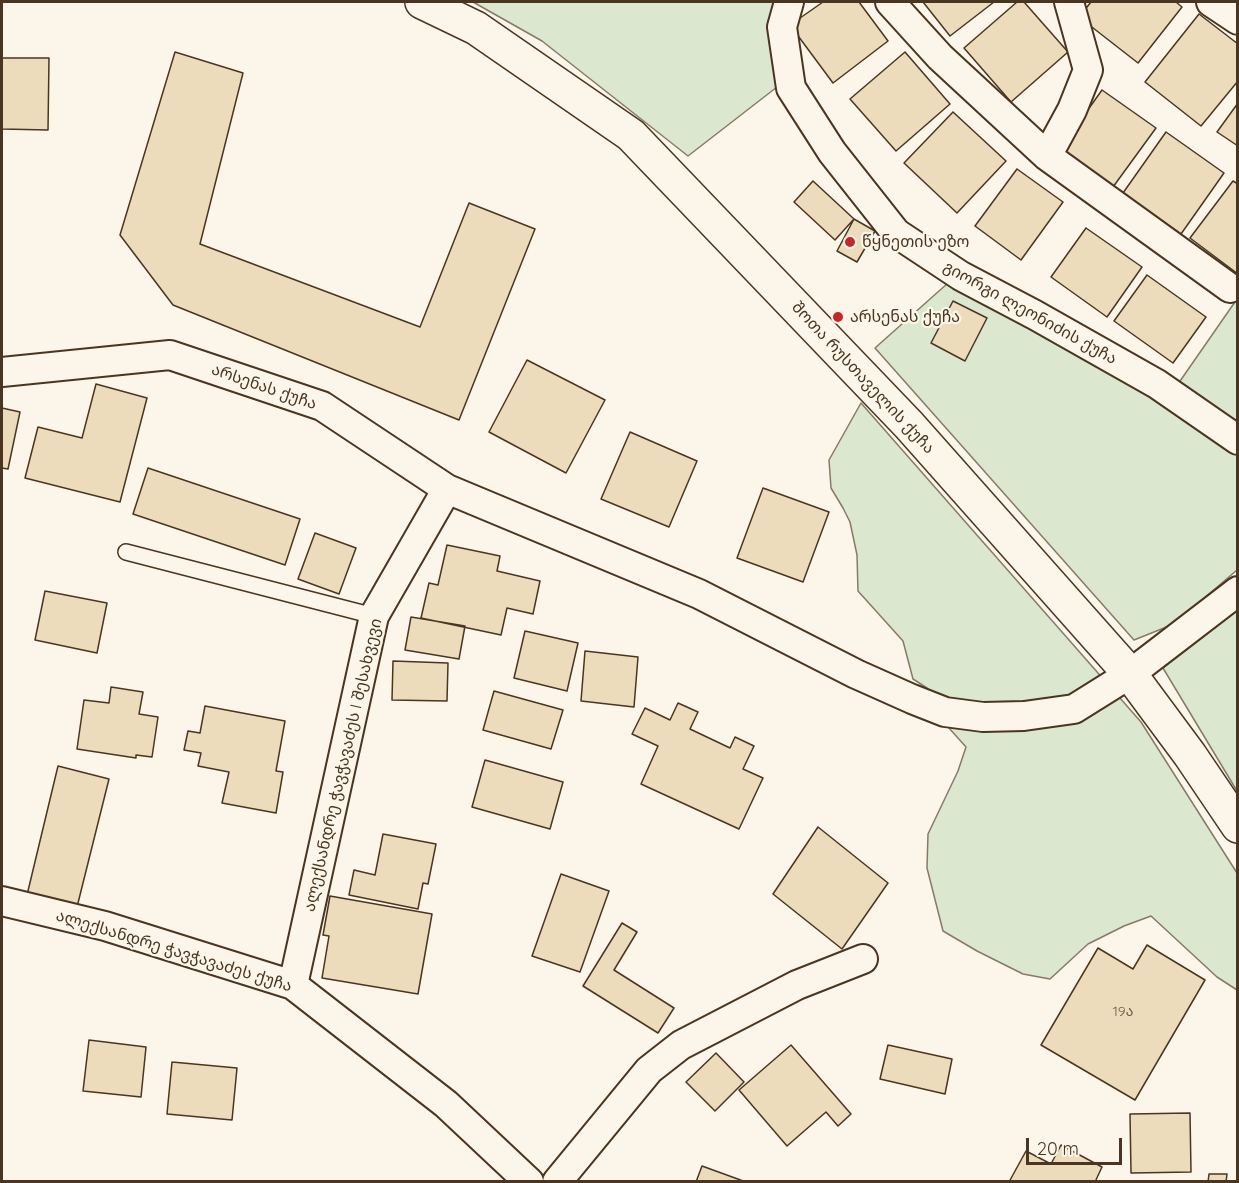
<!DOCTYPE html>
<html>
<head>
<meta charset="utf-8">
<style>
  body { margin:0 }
  #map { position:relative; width:1239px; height:1183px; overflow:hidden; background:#fbf6e9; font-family:Quicksand,sans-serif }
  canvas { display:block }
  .frame { position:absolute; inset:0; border:3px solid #4a3520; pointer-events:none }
  .scale { position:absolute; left:1026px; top:1138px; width:96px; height:27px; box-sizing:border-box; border:3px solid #4a3520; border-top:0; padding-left:8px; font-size:18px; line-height:21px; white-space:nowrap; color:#4a3520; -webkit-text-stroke:4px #fbf6e9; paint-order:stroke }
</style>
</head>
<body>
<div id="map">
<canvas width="1239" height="1183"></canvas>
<div class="frame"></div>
<div class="scale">20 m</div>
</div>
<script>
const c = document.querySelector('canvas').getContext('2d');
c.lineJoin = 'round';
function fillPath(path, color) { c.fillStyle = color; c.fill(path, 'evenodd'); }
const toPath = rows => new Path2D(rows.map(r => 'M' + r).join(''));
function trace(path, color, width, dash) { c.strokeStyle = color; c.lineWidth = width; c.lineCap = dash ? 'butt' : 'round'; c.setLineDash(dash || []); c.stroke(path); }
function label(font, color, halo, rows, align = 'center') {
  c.font = font + ' Quicksand,"Noto Sans Georgian",sans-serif'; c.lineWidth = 4.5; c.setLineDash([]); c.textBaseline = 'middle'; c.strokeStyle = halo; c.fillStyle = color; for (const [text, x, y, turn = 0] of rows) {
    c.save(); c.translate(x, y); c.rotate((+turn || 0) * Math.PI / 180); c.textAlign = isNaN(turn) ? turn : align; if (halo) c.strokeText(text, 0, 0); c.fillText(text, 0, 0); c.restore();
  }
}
const green = toPath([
  [473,2,778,2,777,87,688,156,542,41,473,2],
  [948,283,1102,365,1237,451,1237,570,1174,624,1134,640,875,348,948,283],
  [1237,299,1237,422,1178,384,1237,299],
  [861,403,1141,722,1237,873,1237,990,1217,977,1151,916,1124,926,1088,944,1050,979,1023,974,977,951,943,931,927,868,928,834,958,771,966,747,940,718,927,688,913,679,903,641,858,591,857,555,850,522,843,508,831,488,829,460,861,403],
  [1237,611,1237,791,1163,668,1237,611]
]);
fillPath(green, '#dce7d0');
trace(green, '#887966', 1.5);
const building = toPath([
  [823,2,859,2,888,41,833,83,790,25,823,2],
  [923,2,994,2,950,36,923,2],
  [1017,2,1024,2,1068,52,1011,102,964,48,1017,2],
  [1091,2,1176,2,1182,7,1138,63,1079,17,1091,2],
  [1199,14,1238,44,1238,81,1201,126,1145,82,1199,14],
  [175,52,243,73,200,244,420,327,469,203,535,229,459,420,173,305,120,235,175,52],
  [905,52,950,104,896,151,850,99,905,52],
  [2,58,49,58,48,130,2,129,2,58],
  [1102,90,1156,128,1113,187,1060,149,1102,90],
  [1238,103,1238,146,1217,132,1238,103],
  [953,112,1006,161,957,213,904,163,953,112],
  [1166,132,1224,173,1181,234,1123,193,1166,132],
  [1017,169,1063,202,1021,260,975,226,1017,169],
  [813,181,854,219,835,240,794,202,813,181],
  [1233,181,1238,184,1238,274,1190,238,1233,181],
  [854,219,875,231,857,262,837,251,854,219],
  [1086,228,1142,267,1107,317,1051,277,1086,228],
  [1147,275,1206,317,1173,363,1114,321,1147,275],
  [953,301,987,318,965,361,931,343,953,301],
  [527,360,605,400,566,473,489,432,527,360],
  [96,384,147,398,120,502,25,478,38,427,82,438,96,384],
  [2,408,20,412,8,469,2,468,2,408],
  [630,432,697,461,669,527,601,499,630,432],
  [148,468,300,519,285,565,133,514,148,468],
  [763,488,829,512,803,582,737,558,763,488],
  [315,533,356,548,339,594,298,579,315,533],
  [447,545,500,556,497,571,540,581,533,614,507,608,501,635,421,618,429,583,438,585,447,545],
  [45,591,107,603,97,653,35,640,45,591],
  [411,617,465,626,459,659,405,650,411,617],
  [525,631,578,643,567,691,514,678,525,631],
  [585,651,638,657,634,707,581,701,585,651],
  [393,661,448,663,447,701,392,700,393,661],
  [111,687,143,692,139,714,158,717,152,757,136,755,136,758,77,749,84,700,109,703,111,687],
  [494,691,563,710,551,749,483,730,494,691],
  [678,703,698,712,690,729,730,748,735,737,754,746,743,769,763,778,739,829,641,784,658,746,632,734,645,708,670,720,678,703],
  [205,706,285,721,276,771,283,772,276,813,222,803,229,772,198,766,201,753,184,750,188,731,200,733,205,706],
  [485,760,563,782,550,829,472,807,485,760],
  [58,766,109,779,77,907,27,895,58,766],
  [818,827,888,883,842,949,773,894,818,827],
  [383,834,436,844,428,884,423,883,418,909,349,895,354,870,375,875,383,834],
  [561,874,609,891,580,972,532,956,561,874],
  [330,896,432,914,418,994,322,978,329,936,323,935,330,896],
  [622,923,637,932,614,970,674,1008,658,1033,583,986,622,923],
  [1147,945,1205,980,1135,1100,1041,1045,1098,948,1133,969,1147,945],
  [89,1040,146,1047,141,1097,83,1091,89,1040],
  [791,1045,851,1114,838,1126,826,1112,787,1146,739,1090,791,1045],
  [888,1045,952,1059,945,1094,880,1079,888,1045],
  [716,1053,744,1082,715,1111,686,1082,716,1053],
  [172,1062,237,1068,232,1120,167,1114,172,1062],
  [1190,1113,1191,1172,1131,1173,1130,1114,1190,1113],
  [1061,1145,1102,1167,1095,1182,1009,1182,1026,1151,1051,1164,1061,1145],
  [702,1166,746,1182,696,1182,702,1166],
  [1209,1174,1227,1174,1226,1182,1208,1182,1209,1174]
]);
fillPath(building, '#ecdcbc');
trace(building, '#4a3520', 1.5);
const service = toPath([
  [126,552,374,616]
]);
const minor = toPath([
  [789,2,782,27,791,88,832,152,896,233,961,276,1035,315,1157,384,1238,440],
  [890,2,940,57,1047,156,1230,288],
  [1211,2,1238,20],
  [1047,156,1072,110,1088,70,1069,2],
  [2,372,170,355,322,406,447,489,699,594,856,674,912,699,945,712,983,717,1024,716,1074,709,1130,674,1238,591],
  [2,901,105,926,293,985,446,1104,529,1182],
  [293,985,374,616,447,489],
  [557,1182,649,1070,681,1045,797,985,863,959]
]);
const secondary = toPath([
  [422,2,476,28,631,135,909,425,1130,674,1190,755,1238,826]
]);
trace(service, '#4a3520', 18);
trace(minor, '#4a3520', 32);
trace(secondary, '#4a3520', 36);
trace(service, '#fbf6e9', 15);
trace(minor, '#fbf6e9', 28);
trace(secondary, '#fbf6e9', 33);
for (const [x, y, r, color] of [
  [850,242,6,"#c62828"],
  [838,317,6,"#c62828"]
]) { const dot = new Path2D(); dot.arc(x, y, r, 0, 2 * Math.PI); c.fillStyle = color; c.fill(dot); trace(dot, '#fbf6e9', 2); }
label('14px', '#725f47', null, [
  ["19ა",1123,1012]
]);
label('16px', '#4a3520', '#fbf6e9', [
  ["წყნეთის ეზო",862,242],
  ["არსენას ქუჩა",850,317]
], 'left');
label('16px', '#4a3520', '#fbf6e9', [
  ["გიორგი ლეონიძის ქუჩა",1030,313,29],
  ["შოთა რუსთაველის ქუჩა",863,378,47],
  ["არსენას ქუჩა",264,387,19],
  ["ალექსანდრე ჭავჭავაძეს I შესახვევი",343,765,-77],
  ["ალექსანდრე ჭავჭავაძეს ქუჩა",174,951,17]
]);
</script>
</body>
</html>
